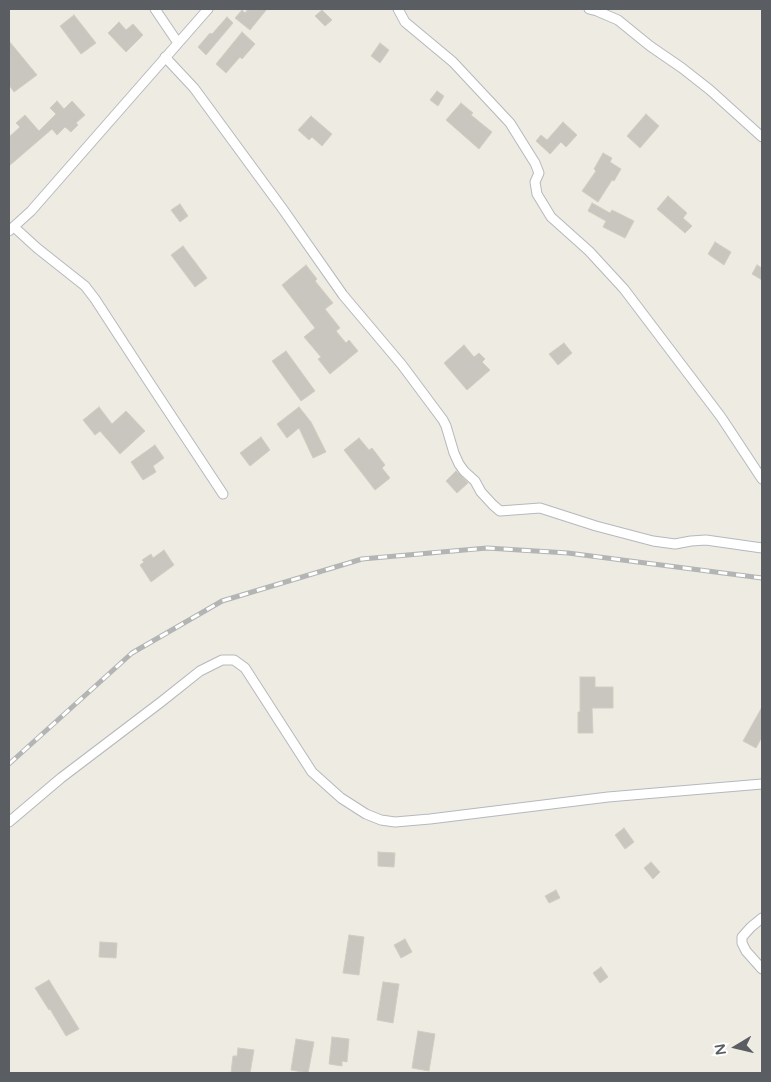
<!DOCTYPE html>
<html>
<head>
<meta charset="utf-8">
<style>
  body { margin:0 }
  #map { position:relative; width:771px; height:1082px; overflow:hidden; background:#eeebe2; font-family:"Varela Round",sans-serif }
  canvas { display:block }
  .frame { position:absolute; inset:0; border:10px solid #5a5e63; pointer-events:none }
  .north { position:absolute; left:711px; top:1022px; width:50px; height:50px; -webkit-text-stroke:4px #fff; paint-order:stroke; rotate:261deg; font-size:14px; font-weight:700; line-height:20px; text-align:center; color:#5a5e63 }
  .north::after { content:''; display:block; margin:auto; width:18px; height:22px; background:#5a5e63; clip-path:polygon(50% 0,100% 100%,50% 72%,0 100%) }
</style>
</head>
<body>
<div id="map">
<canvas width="771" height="1082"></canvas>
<div class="frame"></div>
<div class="north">N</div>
</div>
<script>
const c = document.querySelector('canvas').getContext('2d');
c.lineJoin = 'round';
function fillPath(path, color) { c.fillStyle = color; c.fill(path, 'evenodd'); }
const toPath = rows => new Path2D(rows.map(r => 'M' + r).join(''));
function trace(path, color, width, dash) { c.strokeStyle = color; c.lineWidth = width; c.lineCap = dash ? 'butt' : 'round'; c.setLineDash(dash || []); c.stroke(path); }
const building = toPath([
  [248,9,267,9,250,30,235,18,242,10,245,13,248,9],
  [322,10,332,20,325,26,315,16,322,10],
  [74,15,96,43,81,54,60,26,74,15],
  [227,17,233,23,206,55,198,47,210,33,212,34,227,17],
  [119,22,126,30,133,24,143,35,126,52,108,33,119,22],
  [242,32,255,44,242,59,240,57,226,73,216,64,242,32],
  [9,41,37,75,14,92,9,85,9,41],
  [380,43,389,50,380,63,371,56,380,43],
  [437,91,444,96,438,106,430,100,437,91],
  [57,101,64,109,72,101,85,115,76,123,78,125,71,132,65,127,57,135,52,129,9,166,9,137,20,127,16,123,25,115,39,131,56,114,50,108,57,101],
  [461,103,473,113,471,115,492,132,479,149,446,120,461,103],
  [646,114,659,126,640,148,627,136,646,114],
  [311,116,332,134,322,146,312,137,309,140,298,130,311,116],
  [563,122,577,135,566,147,561,142,550,154,536,141,541,135,547,140,563,122],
  [603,153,612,158,610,162,621,169,614,181,612,180,598,202,582,191,596,171,594,169,603,153],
  [668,196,687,213,683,218,692,226,685,233,657,209,668,196],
  [592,203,610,213,612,210,634,221,625,238,603,227,606,221,588,211,592,203],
  [180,204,188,216,180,222,171,210,180,204],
  [715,242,731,252,724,265,708,254,715,242],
  [183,246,207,278,195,287,171,255,183,246],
  [306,265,317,279,315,281,333,303,325,309,340,328,336,331,346,343,349,340,358,351,330,374,318,359,321,357,304,337,315,328,282,285,306,265],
  [757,265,762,268,762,280,752,274,757,265],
  [564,343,572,353,558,365,549,354,564,343],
  [464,345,474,357,479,353,485,359,482,362,490,370,467,390,444,363,464,345],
  [286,351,315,391,301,401,272,361,286,351],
  [99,407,112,424,126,411,145,431,120,454,100,431,95,435,83,420,99,407],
  [299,407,311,422,326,452,313,458,299,428,287,438,277,424,299,407],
  [261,437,270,450,250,466,240,453,261,437],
  [359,438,369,450,372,448,385,465,382,468,390,478,375,490,344,450,359,438],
  [155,445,164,458,153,466,156,472,143,480,131,462,155,445],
  [456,471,468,483,457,493,446,481,456,471],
  [164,550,174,565,151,582,140,565,144,562,142,560,151,554,153,558,164,550],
  [580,677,595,677,595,687,613,687,613,708,592,708,593,733,578,733,578,712,580,712,580,677],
  [762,707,762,737,756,748,743,741,762,707],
  [624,828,634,842,625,849,615,835,624,828],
  [378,852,395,853,394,867,378,866,378,852],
  [651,862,660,872,653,879,644,868,651,862],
  [556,890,560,898,549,903,545,896,556,890],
  [349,935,364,937,359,975,343,973,349,935],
  [405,939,412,952,401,958,394,945,405,939],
  [100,942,117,943,116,958,99,957,100,942],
  [601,967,608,977,600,983,593,973,601,967],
  [49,980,79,1029,66,1036,50,1009,49,1010,35,988,49,980],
  [383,982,399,984,393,1023,377,1020,383,982],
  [418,1031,435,1034,429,1071,412,1068,418,1031],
  [332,1037,349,1039,347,1062,342,1061,342,1066,329,1064,332,1037],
  [296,1039,314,1042,308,1073,291,1070,296,1039],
  [238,1048,254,1050,250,1073,231,1073,233,1056,237,1056,238,1048]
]);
fillPath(building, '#c9c6bf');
trace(building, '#d2cdc0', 1);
const minor = toPath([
  [155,9,178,43],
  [398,9,405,22,453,62,510,123,535,163,539,173,535,182,537,194,551,217,589,251,624,289,721,417,762,479],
  [589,9,597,11,618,20,650,46,682,68,710,90,762,137],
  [165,57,194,88,282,208,343,295,402,365,443,420,446,426,454,453,459,464,464,471,475,481,481,492,493,505,500,511,540,508,596,526,653,541,675,544,691,541,706,540,762,548],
  [14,227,37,248,85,286,95,299,151,385,223,494],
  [9,231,31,211,208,9],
  [9,822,61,778,161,702,200,671,222,660,234,660,245,668,312,772,341,798,366,814,381,820,395,822,430,819,608,797,762,784],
  [762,918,751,927,742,937,742,943,746,951,762,969]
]);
trace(minor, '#b5b8bd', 11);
trace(minor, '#fff', 9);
const rail = toPath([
  [9,764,132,653,222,601,362,559,487,548,568,553,762,578]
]);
trace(rail, '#b3b4b4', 5);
trace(rail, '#fff', 3, [9]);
</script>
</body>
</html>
